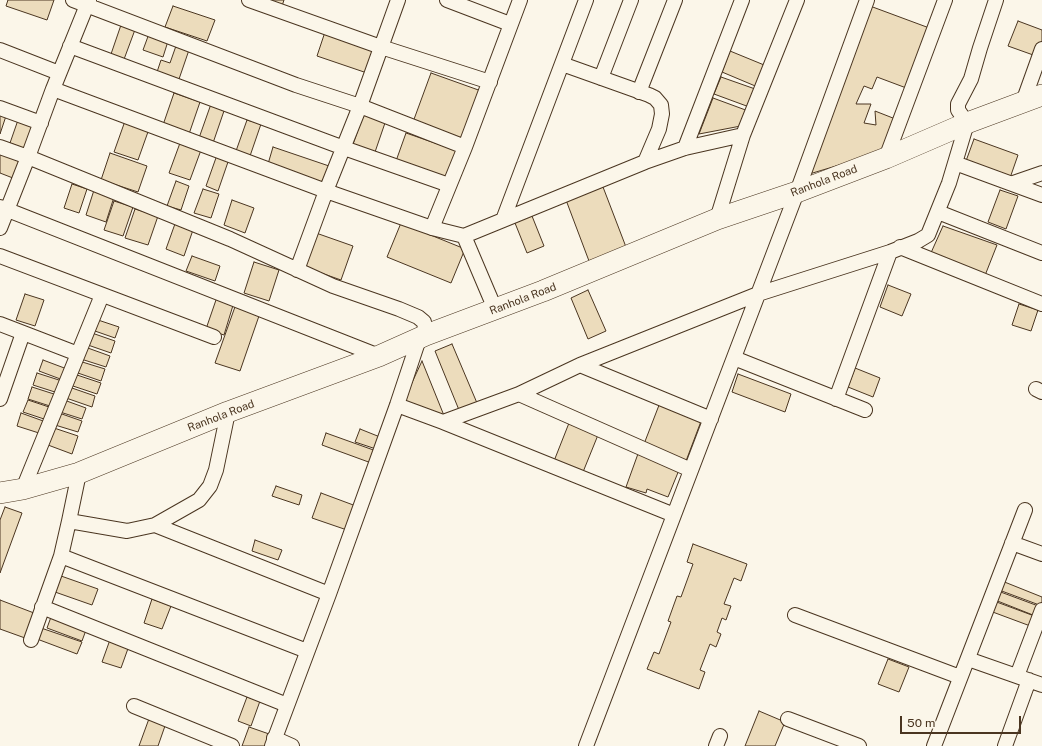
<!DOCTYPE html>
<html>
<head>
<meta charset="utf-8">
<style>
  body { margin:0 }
  #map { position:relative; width:1042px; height:746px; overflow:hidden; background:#fbf6e9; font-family:"Public Sans",sans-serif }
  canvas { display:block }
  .scale { position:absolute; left:900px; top:716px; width:121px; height:18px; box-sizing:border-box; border:2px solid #4a3520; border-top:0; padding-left:5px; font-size:12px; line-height:14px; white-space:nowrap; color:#4a3520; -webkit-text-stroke:3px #fbf6e9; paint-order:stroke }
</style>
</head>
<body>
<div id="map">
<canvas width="1042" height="746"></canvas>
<div class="scale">50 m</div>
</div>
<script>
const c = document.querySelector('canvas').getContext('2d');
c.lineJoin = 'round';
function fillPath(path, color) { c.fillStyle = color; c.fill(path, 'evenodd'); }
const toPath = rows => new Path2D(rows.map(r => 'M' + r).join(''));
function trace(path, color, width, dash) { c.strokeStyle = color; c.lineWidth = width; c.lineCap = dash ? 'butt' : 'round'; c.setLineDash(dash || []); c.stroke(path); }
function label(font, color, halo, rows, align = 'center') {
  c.font = font + ' "Public Sans",sans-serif'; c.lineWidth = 3; c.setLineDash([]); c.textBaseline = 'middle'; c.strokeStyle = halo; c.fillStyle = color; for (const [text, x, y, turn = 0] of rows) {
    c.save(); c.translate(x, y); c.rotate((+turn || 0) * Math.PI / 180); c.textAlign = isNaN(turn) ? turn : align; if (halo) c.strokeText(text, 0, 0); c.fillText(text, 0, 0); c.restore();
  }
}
const building = toPath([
  [8,0,54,0,47,20,6,6,8,0],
  [266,0,284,0,282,6,266,0],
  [173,6,215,20,207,41,165,27,173,6],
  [870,6,932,29,909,89,877,77,872,89,864,86,856,104,871,104,864,123,876,125,875,111,898,120,886,151,806,175,870,6],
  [1018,21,1042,30,1042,41,1036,56,1008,46,1018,21],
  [122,22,136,27,123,62,110,57,122,22],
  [150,31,169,38,163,57,143,50,150,31],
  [325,32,375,50,367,73,317,56,325,32],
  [177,43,190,47,178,82,156,75,161,60,170,63,177,43],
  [730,51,769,67,760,88,722,72,730,51],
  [431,73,484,92,466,142,413,122,431,73],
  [721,77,758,90,752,108,714,94,721,77],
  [174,93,200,102,189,134,163,125,174,93],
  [713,98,751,112,746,125,699,134,713,98],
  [211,104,225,108,213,143,199,138,211,104],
  [0,110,7,113,0,134,0,110],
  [364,113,386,120,374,155,352,147,364,113],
  [18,120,36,126,28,150,10,143,18,120],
  [247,120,261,124,250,156,236,151,247,120],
  [125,121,149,129,138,160,114,152,125,121],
  [406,133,458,151,448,178,396,161,406,133],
  [974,139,1018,155,1010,178,966,161,974,139],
  [180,143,201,150,190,180,169,173,180,143],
  [273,147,332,167,326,184,268,164,273,147],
  [0,148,27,157,18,180,0,173,0,148],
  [110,153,147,166,138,192,101,180,110,153],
  [217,155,229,159,218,191,206,186,217,155],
  [176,181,189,186,181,210,167,206,176,181],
  [72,184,87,189,79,213,64,208,72,184],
  [95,187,115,194,106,222,86,215,95,187],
  [603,187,626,247,589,261,566,200,603,187],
  [203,189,219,194,211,218,194,213,203,189],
  [1000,190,1018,196,1006,229,988,222,1000,190],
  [232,200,254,208,245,233,224,225,232,200],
  [114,201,133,207,123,236,104,230,114,201],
  [135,209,158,216,148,245,125,238,135,209],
  [530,211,544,246,527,253,513,218,530,211],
  [176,221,194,227,184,256,166,249,176,221],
  [401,223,465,249,451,283,387,257,401,223],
  [943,226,997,245,984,278,930,255,943,226],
  [316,233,353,246,341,280,304,267,316,233],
  [192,256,220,266,215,281,186,271,192,256],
  [254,262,279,270,269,301,244,293,254,262],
  [888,285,911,294,902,316,880,307,888,285],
  [588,290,606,331,588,339,571,298,588,290],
  [25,294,44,300,35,326,16,320,25,294],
  [217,297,234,302,224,335,206,329,217,297],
  [236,304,260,313,240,371,215,363,236,304],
  [1019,304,1038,310,1031,331,1012,325,1019,304],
  [95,319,119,327,115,338,92,330,95,319],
  [89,332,115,341,111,353,85,344,89,332],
  [452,344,477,403,459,410,435,351,452,344],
  [85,347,110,356,106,367,81,359,85,347],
  [43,360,67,369,63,380,39,371,43,360],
  [79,361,105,369,101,381,75,372,79,361],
  [422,361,445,418,403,402,422,361],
  [855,368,880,378,873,397,848,387,855,368],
  [37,373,62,381,58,393,33,385,37,373],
  [74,374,101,383,97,394,70,385,74,374],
  [738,374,791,394,785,412,732,392,738,374],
  [32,387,57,395,53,407,28,399,32,387],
  [69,387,95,396,92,407,66,398,69,387],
  [28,400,52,408,47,420,23,412,28,400],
  [64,400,86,408,82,419,60,412,64,400],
  [661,400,703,416,686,461,644,444,661,400],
  [21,413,46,422,42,434,17,426,21,413],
  [59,413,82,421,78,432,55,425,59,413],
  [569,423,598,435,583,472,554,461,569,423],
  [54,428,78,436,72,454,48,445,54,428],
  [360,429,380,437,376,449,355,442,360,429],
  [326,433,379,452,374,464,322,445,326,433],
  [639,451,679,470,668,497,647,489,646,493,626,487,639,451],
  [276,486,302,495,299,505,272,496,276,486],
  [321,493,356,506,347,530,312,518,321,493],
  [5,507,22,513,0,573,0,520,5,507],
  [255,540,282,550,278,560,252,551,255,540],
  [693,544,747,564,741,581,734,578,724,604,731,606,726,620,722,618,717,632,721,634,716,647,710,644,700,670,705,672,699,689,647,669,654,652,659,654,671,622,668,621,677,596,681,597,693,564,687,562,693,544],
  [61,576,98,589,92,605,55,592,61,576],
  [1002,581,1042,597,1042,606,999,590,1002,581],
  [998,591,1041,607,1038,617,995,600,998,591],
  [152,599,171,606,162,629,144,623,152,599],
  [0,600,34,613,25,638,0,629,0,600],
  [994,601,1037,617,1033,627,990,611,994,601],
  [51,617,86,630,82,641,47,628,51,617],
  [41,628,82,642,77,654,37,639,41,628],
  [111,637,130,643,121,668,102,662,111,637],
  [888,659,909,667,899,692,878,684,888,659],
  [247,697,260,701,251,726,238,721,247,697],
  [759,711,785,722,775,746,745,746,759,711],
  [150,716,166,723,158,746,139,746,150,716],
  [249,727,272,735,268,746,242,746,249,727]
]);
fillPath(building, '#ecdcbc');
trace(building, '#4a3520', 1);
const street = toPath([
  [73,0,296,85,360,106,465,147],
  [249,0,381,47,490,82],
  [447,0,510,24],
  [70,46,344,148,449,185],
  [0,50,59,73],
  [562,64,649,95,655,98,661,105,662,114,659,129,645,162],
  [601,78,631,0],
  [53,89,326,191,432,228,464,236,495,309],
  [639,92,675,0],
  [1023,102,1042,49],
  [0,108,41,123],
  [0,147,28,157,230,239,333,286,399,309,418,317,424,322,426,335],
  [685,148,742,0],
  [886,158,945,0],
  [955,163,1042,195],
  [1013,183,1042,173],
  [0,207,379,356],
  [938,212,1042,253],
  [717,219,743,135,797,0],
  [503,220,586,0],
  [0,228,28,157,53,89,89,0],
  [432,228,465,147,520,0],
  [464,236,645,162,685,148,743,135],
  [900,247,1042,304],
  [0,256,214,337],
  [297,270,326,191,360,106,398,0],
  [0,324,78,354],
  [734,358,865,410],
  [580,365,711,419],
  [1036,389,1042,392],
  [519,394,691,470],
  [0,399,23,333],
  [836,399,890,252],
  [397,405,443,422,519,394,580,365,758,294,890,252,918,241,928,235,949,183,967,123,958,110,958,104,971,79,980,48,996,0],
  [443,422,674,515],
  [23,489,102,295],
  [69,521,127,531,155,525,199,500,210,486,216,470,228,412],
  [155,525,329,594],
  [1012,543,1042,554],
  [61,556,307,651],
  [42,607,287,705],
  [795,615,960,677],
  [31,640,61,556,69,521,79,473],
  [968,659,1042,685],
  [1017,676,1042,610],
  [134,706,232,746],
  [788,719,859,746],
  [274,738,292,746],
  [272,746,329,594,397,405,419,339],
  [586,746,797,192,867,0],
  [716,746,720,736],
  [934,746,1025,510],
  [1005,746,1029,680]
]);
const secondary = toPath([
  [0,493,23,489,79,473,228,412,379,356,426,335,543,291,717,219,797,192,886,158,967,123,1042,95]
]);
trace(street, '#4a3520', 16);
trace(secondary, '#4a3520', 22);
trace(street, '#fbf6e9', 14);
trace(secondary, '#fbf6e9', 21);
label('11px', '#4a3520', '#fbf6e9', [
  ["Ranhola Road",824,181,-21],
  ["Ranhola Road",523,299,-21],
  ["Ranhola Road",221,416,-21]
]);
</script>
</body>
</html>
